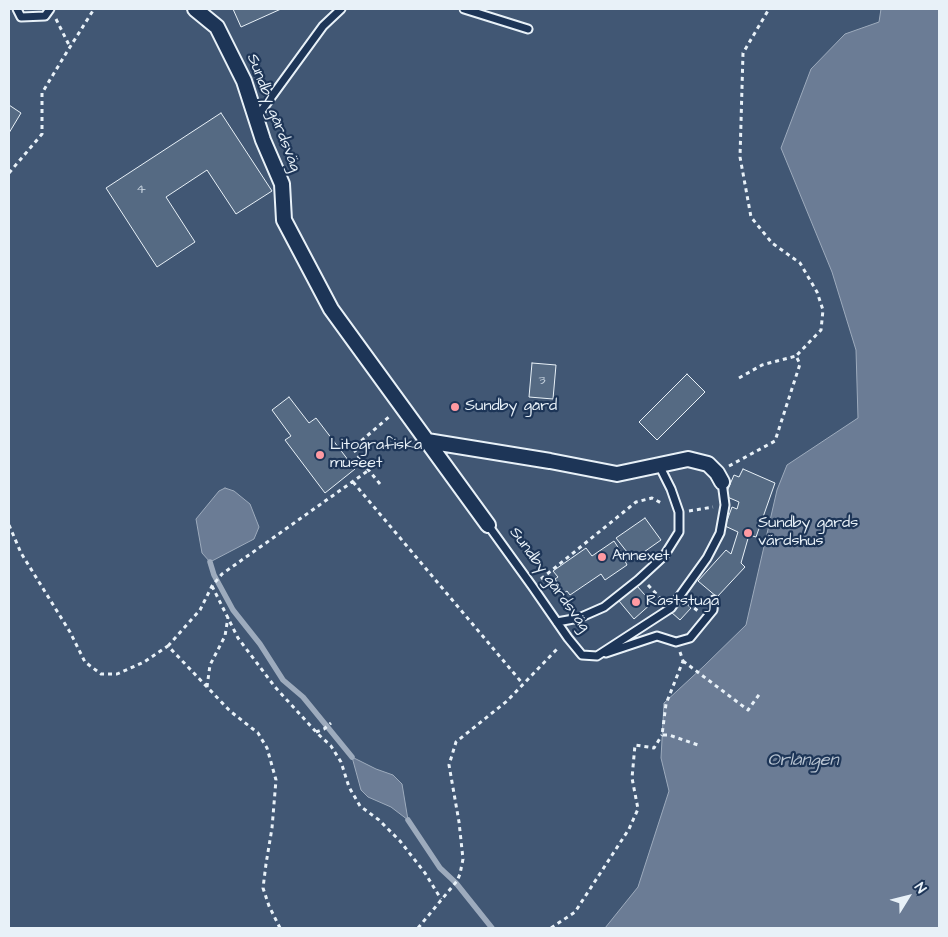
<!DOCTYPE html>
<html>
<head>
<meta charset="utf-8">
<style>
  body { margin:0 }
  #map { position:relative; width:948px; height:937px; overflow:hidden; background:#294061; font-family:"Architects Daughter",sans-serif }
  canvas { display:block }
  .frame { position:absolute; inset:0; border:10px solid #e8f1f8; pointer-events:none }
  .north { position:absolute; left:883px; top:872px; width:50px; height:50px; -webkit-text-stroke:4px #1d3557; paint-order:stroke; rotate:54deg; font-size:14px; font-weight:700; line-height:20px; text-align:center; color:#e8f1f8 }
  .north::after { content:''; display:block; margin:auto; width:18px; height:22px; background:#e8f1f8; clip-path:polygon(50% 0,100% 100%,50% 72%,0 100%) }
</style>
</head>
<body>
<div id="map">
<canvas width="948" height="937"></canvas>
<div class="frame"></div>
<div class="north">N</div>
</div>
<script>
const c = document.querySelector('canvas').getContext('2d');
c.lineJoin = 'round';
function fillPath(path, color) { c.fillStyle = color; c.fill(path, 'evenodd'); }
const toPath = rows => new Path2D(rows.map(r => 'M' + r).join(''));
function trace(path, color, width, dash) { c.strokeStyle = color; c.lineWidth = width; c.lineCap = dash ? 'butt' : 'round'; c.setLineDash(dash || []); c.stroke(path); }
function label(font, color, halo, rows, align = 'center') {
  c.font = font + ' "Architects Daughter",sans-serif'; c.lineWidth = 4.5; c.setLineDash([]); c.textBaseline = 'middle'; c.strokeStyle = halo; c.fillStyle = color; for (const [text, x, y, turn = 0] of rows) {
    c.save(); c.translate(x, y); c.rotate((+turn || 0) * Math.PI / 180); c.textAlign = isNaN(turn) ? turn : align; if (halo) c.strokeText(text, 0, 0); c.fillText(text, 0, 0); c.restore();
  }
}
fillPath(toPath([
  [9,9,939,9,939,928,9,928]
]), '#415774');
const water = toPath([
  [881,9,939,9,939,928,605,928,638,887,669,791,661,758,664,703,704,666,746,625,777,490,787,465,858,418,856,350,832,272,781,148,811,69,845,34,879,22,881,9],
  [225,488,234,491,250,504,259,527,254,539,210,562,202,553,196,519,219,491,225,488],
  [352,757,376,769,393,775,402,784,408,820,391,807,368,797,361,790,352,757]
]);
fillPath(water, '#6b7c95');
trace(water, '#9dabbd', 1);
trace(toPath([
  [210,562,214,575,233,610,260,644,283,680,303,697,352,757],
  [408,820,440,868,456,883,492,928]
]), '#9dabbd', 5.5);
const building = toPath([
  [233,9,281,9,241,27,233,9],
  [9,105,21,113,9,133,9,105],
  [221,113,272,191,236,214,207,170,166,197,195,242,157,267,106,188,221,113],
  [532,363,556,365,553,399,529,397,532,363],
  [687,374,705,392,657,440,639,422,687,374],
  [289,397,309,423,316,418,355,469,325,493,285,440,291,436,272,410,289,397],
  [743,469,775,483,756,537,749,535,741,563,745,567,717,597,698,581,726,550,731,554,738,532,725,526,732,507,737,509,739,502,725,496,734,475,739,477,743,469],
  [645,518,661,540,634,559,633,556,625,561,627,565,605,580,601,574,570,595,567,591,564,593,555,579,558,577,553,571,586,548,592,556,614,541,623,555,627,552,616,538,645,518],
  [637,586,652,603,634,619,619,601,637,586],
  [682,600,691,608,680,620,671,612,682,600]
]);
fillPath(building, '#556a83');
trace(building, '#e8f1f8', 1);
const lane = toPath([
  [17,9,21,17,45,16,50,9],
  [464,9,528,29],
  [256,118,323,26,341,9],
  [488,525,532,586,568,638,582,655,597,656,671,608,707,558,720,533,725,505,722,482],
  [557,622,579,618,604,607,638,580,664,556,679,532,679,512,671,489,659,465],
  [606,653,657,636,676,642,690,638,713,610,714,600]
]);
const street = toPath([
  [195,9,217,27,244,81,263,140,282,184,284,220,331,309,488,525],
  [427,441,550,461,617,474,688,459,708,464,717,473,722,482]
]);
trace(lane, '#e8f1f8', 11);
trace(street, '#e8f1f8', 18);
trace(toPath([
  [56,19,70,47],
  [9,173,42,134,42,93,65,55,94,9],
  [739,378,762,365,796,356],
  [729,466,775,441,800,364,796,356,821,330,823,310,817,292,800,263,772,243,751,217,740,157,743,53,769,9],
  [353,482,523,684],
  [380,484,362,462,353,448,390,416],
  [689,511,713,507],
  [9,525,21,553,70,632,85,662,101,674,117,674,144,662,168,646,230,711,258,733,267,748,276,780,272,828,266,864,263,888,269,906,280,928],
  [541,579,636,502,652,498,663,504],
  [648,585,662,600],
  [212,586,238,638,275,687,318,734,331,746,341,762,349,787,360,806,379,820,400,841,425,873,441,899],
  [688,603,698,611],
  [168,646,200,610,212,586,222,574,369,470],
  [680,652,683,661,666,704,662,735,669,735,698,745],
  [683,661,748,710,761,692],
  [207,687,210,665,225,636,228,617],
  [316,732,324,729,331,723],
  [418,928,457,881,460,874,463,859,459,822,449,765,456,742,507,701,559,647],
  [551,928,575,912,629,829,638,809,632,778,635,745,654,748,662,735]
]), '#e8f1f8', 3, [4, 4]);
trace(lane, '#1d3557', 7);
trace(street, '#1d3557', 14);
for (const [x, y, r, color] of [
  [455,407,5,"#ff9aa2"],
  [320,455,5,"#ff9aa2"],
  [748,533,5,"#ff9aa2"],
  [602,557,5,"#ff9aa2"],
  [636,602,5,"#ff9aa2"]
]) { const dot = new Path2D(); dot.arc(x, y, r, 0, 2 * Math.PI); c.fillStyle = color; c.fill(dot); trace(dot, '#1d3557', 2); }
label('14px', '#c3cfdb', null, [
  ["4",141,190],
  ["3",542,381]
]);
label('16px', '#e8f1f8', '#1d3557', [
  ["Sundby gårdsväg",273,113,69],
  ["Sundby gårdsväg",549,580,54]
]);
label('16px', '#e8f1f8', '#1d3557', [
  ["Sundby gård",465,407],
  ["Litografiska",330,446],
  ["museet",330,464],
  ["Sundby gårds",758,524],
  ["värdshus",758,542],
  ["Annexet",612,557],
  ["Raststuga",646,602]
], 'left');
label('italic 18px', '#b6c2d0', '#1d3557', [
  ["Orlången",803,761]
]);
</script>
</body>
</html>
